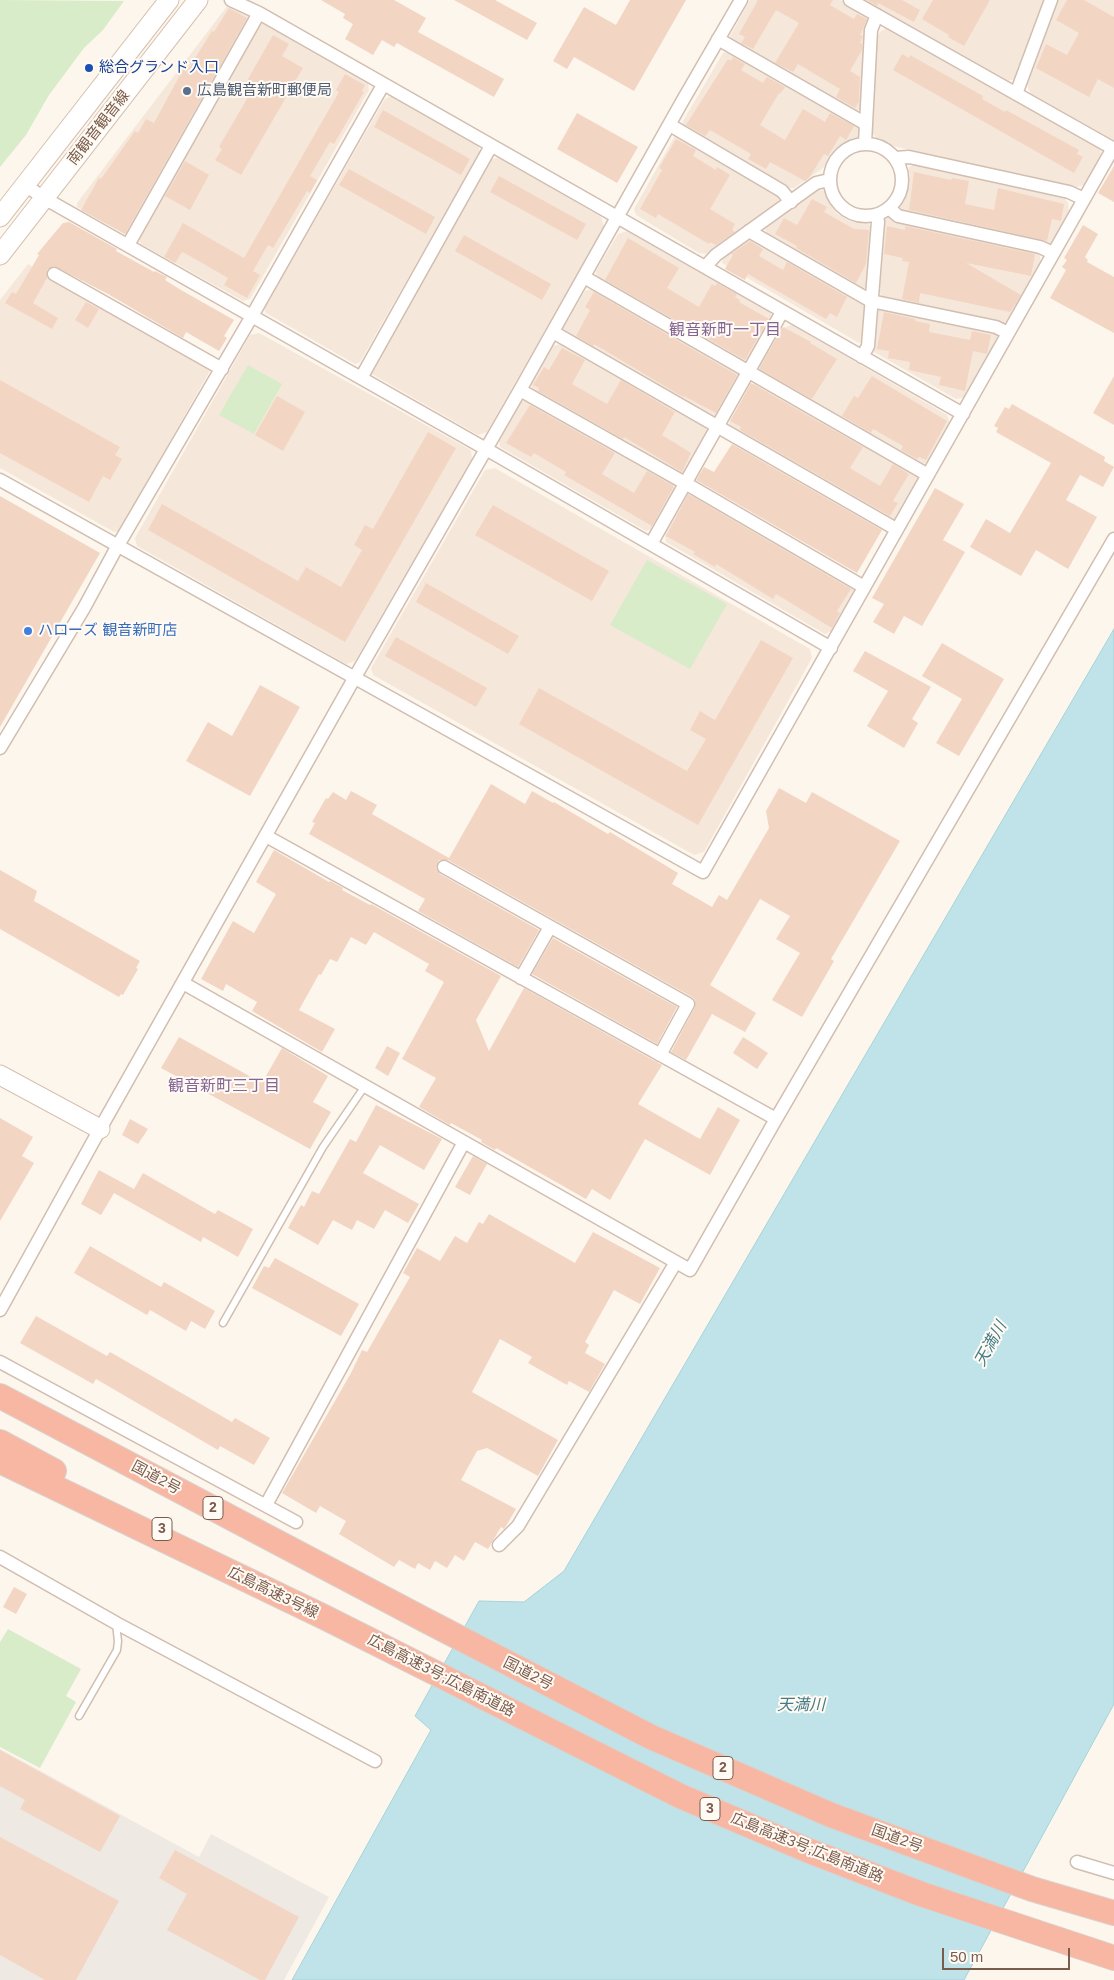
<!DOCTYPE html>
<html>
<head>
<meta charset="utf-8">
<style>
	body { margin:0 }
	#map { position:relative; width:1114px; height:1980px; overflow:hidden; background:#fdf6ec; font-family:Helvetica,sans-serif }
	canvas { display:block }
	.scale { position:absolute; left:942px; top:1948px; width:128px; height:22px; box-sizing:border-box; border:2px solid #7a5c4d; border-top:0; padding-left:6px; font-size:15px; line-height:18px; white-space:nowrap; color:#7a5c4d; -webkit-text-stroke:4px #fffaf3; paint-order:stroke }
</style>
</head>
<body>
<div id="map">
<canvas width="1114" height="1980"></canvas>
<div class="scale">50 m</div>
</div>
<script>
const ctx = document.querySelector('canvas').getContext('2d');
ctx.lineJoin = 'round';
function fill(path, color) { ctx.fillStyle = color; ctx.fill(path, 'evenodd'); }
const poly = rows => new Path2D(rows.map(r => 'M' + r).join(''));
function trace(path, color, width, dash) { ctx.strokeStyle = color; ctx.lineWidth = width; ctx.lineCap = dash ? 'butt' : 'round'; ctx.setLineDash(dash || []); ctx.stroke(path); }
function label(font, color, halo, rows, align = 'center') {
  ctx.font = font + ' Helvetica,"Noto Sans JP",sans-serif'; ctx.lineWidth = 4; ctx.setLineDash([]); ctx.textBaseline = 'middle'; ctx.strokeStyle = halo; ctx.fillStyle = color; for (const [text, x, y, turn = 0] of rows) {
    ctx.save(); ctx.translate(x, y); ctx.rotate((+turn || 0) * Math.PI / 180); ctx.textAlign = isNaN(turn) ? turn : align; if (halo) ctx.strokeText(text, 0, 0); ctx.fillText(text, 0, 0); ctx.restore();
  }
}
fill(poly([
	[750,0,840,0,865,14,869,25,864,108,855,112,732,42,730,36],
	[861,0,1047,0,1018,78,1005,82],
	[1058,0,1114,0,1114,142,1031,95,1027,85],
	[228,5,248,14,249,21,129,232,124,234,77,207,77,203],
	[265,23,368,83,369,90,250,299,243,301,141,244,139,238,257,25],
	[888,27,1100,147,1101,155,1084,185,1076,187,893,146,877,138,871,132,877,37,881,31],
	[731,52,858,123,861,132,858,137,850,140,836,151,826,166,794,188,786,188,683,127,683,121,723,53],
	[391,96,478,145,480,152,360,362,355,364,266,313,264,309,385,99],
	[675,136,680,136,776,191,779,197,778,202,706,254,699,253,636,215,634,209],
	[498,157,601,217,604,227,487,432,478,435,372,374,371,369,491,160],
	[915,164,1064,197,1068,203,1069,212,1051,243,1044,244,904,213,900,209,900,202,905,191,909,167],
	[817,189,827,192,830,204,836,213,849,221,867,223,873,228,869,286,860,290,767,236,765,226],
	[890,215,1039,253,1041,262,1007,322,1001,324,882,296,877,288,883,219],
	[627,231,770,312,773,321,751,359,744,363,597,279,596,271,618,234],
	[751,237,864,302,868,308,865,340,859,343,722,263,724,255],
	[28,264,211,369,119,531,114,532,0,468,0,300],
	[595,288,737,369,740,378,718,416,711,419,564,335,563,328,585,291],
	[881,307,996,331,998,341,966,397,956,399,874,352,876,310],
	[792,325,947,415,950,424,928,462,921,465,761,373,760,365,782,328],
	[259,333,471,450,472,460,355,661,346,664,137,546,135,538,250,335],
	[563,343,705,424,708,433,686,471,679,475,532,390,531,383,553,346],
	[761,382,916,472,918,481,897,519,890,523,730,430,729,423,751,385],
	[530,399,672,480,675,490,654,528,646,531,500,447,499,440,520,402],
	[495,468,810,649,812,658,704,852,694,855,373,675,371,668,485,470],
	[696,494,851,583,854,593,832,631,825,634,666,542,665,534,687,497]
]), '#f5e8da');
fill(poly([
	[0,1749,199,1857,211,1834,329,1897,284,1980,0,1980]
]), '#efe9e4');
fill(poly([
	[0,0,124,1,103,30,84,48,49,95,26,135,0,167],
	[248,365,282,384,254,434,219,415],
	[647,560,727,604,690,669,610,625],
	[8,1629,81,1669,66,1696,76,1702,40,1768,0,1747,0,1642]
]), '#d8ecc9');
const water = poly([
	[1114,629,1114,1704,964,1980,292,1980,431,1730,415,1716,479,1601,524,1602,564,1571,1114,629]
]);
fill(water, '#bfe3e8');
trace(water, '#a5d3da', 1);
fill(poly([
	[321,0,394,0,426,18,418,32,504,79,494,97,397,43,394,47,382,40,373,55,345,39,353,24,343,18,345,14],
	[454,0,495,0,537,23,527,40],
	[630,0,686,0,634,91,574,57,567,69,553,61,584,7,616,25],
	[758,0,833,0,830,5,854,19,857,14,867,19,860,35,863,36,860,43,862,44,862,50,850,71,860,77,859,102,855,108,836,97,840,89,798,64,793,72,775,63,799,23,776,10,753,49,741,43,745,37,739,34],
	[867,0,902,0,920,10,914,22,878,3,877,6],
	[933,0,990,0,964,46,948,37,949,35,922,19],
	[1067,0,1084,0,1114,17,1114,88,1098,79,1089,97,1036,68,1046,44,1067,55,1079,33,1056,20],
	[229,8,247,18,125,234,81,210,99,178,101,179,135,131,138,133,146,119,154,123,185,66,189,68,212,31,214,32],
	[273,35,289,44,282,56,303,68,241,175,215,160,222,149,219,147,248,97,240,93],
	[902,54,909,58,910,55,983,96,982,99,1005,112,1006,110,1079,150,1077,154,1083,157,1074,173,893,70],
	[733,57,745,64,741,70,763,83,767,77,785,87,780,94,779,93,760,125,785,140,803,109,825,122,830,113,854,126,846,140,840,136,828,156,824,154,809,178,805,181,770,162,766,169,748,159,751,154,710,130,705,136,686,125,728,59,731,61],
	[345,74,365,85,362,91,364,92,334,144,330,142,310,176,317,180,310,193,307,191,273,248,268,245,253,271,260,275,247,298,224,285,228,278,188,255,182,252,175,263,164,257,183,223,244,258,339,92,336,90],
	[383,110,470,159,461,175,374,127],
	[577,113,638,147,617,183,557,149],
	[676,139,696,150,693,156,716,170,717,167,730,175,710,209,735,224,732,230,735,232,716,245,710,242,709,244,658,214,656,218,640,209,662,170,659,168],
	[185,161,209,175,190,210,165,196],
	[1114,166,1114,202,1098,193],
	[349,169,435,217,426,234,339,185],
	[914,172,951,180,952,178,969,181,965,204,994,210,998,188,1064,204,1061,221,1052,219,1047,241,909,210],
	[499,176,586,224,577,240,490,192],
	[812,199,827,207,824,212,854,229,869,230,866,264,856,283,796,248,797,246,775,234,784,218,797,225],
	[69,222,117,249,116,251,154,272,155,271,167,277,165,280,181,290,234,320,224,336,227,338,219,351,186,332,183,338,108,294,54,266,47,270,47,278,33,303,58,318,52,329,5,303,12,292,16,294,39,255,37,254,63,223],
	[1083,225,1098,234,1085,257,1088,260,1087,262,1114,277,1114,333,1050,298,1066,270,1062,267,1067,260,1064,258],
	[887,226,905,230,905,226,1035,254,1031,276,966,263,1021,295,1010,312,920,293,919,303,902,299,909,262,902,261,903,258,884,254],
	[464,235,551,284,542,300,455,251],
	[628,238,679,268,667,288,699,307,712,284,715,286,717,283,737,294,735,297,740,300,739,302,769,319,745,360,605,280],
	[750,241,763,249,759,256,783,270,787,262,847,297,837,317,830,313,826,319,748,274,745,280,725,269,733,255,731,254],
	[594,292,737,375,716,413,684,396,683,397,594,344,593,346,576,336,590,310,585,307],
	[86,302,99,309,88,328,75,320],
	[884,312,915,319,915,321,930,324,929,332,970,340,972,331,991,335,987,354,973,351,965,391,939,385,941,377,909,370,910,362,888,358,889,351,877,349],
	[783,327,811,342,810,343,837,359,812,399,759,369],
	[562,348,585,360,572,384,607,404,621,380,675,412,662,435,691,453,682,472,624,437,623,439,538,391,539,388,533,385,544,367,549,370],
	[872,376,947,421,926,460,919,457,917,459,901,450,903,446,873,429,871,433,842,416,854,396,858,398],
	[1114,376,1114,425,1093,413],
	[0,380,120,447,115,455,122,459,110,480,103,476,89,502,0,453],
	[751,383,863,447,850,468,880,486,893,464,909,474,893,501,898,503,890,516,740,430,741,427,730,421],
	[277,396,305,412,283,451,255,435],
	[1012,404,1105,457,1104,461,1114,467,1103,487,1080,475,1066,500,1097,517,1068,569,1036,550,1021,576,970,547,986,519,1010,533,1051,463,996,432,998,428,994,426,1005,407,1009,409],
	[530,405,615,453,602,474,634,493,647,471,674,486,652,526,564,475,566,472,534,453,531,457,506,443],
	[428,432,456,448,345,642,148,530,162,504,298,581,306,567,341,587,362,550,354,545,365,525,373,529],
	[732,444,882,530,857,573,696,480,704,467,714,472],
	[935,488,964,504,943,540,965,552,922,626,904,616,894,634,873,622,884,604,872,598],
	[688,494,851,589,837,611,840,613,832,628,776,594,773,599,716,564,715,567,693,554,695,552,666,536],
	[0,496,100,553,0,727],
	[493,505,609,571,592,601,475,535],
	[426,583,519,636,508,654,416,602],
	[396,637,487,688,476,707,385,656],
	[761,640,793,658,698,825,519,724,539,688,687,771,706,739,690,730,700,711,715,720],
	[942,643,1004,679,959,756,936,743,962,699,922,676],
	[865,651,931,687,912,719,918,723,904,748,867,726,888,691,853,671],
	[260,685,300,707,250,796,186,761,208,722,232,736],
	[491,784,525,804,532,791,553,803,554,802,608,834,610,832,678,873,672,884,712,907,719,895,727,900,769,828,766,811,779,788,806,803,812,792,900,841,831,959,834,961,802,1017,772,1000,800,953,776,939,790,916,760,899,710,985,756,1013,745,1032,712,1014,686,1060,671,1052,695,1007,695,1000,692,997,448,860,439,860,436,868,440,874,539,930,518,967,418,911,425,899,309,834,315,823,312,822,326,798,328,799,333,792,346,800,351,791,377,805,372,814,449,858],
	[274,850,329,882,330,881,343,888,342,890,370,905,371,904,501,976,476,1020,489,1051,524,988,662,1065,638,1104,700,1139,718,1107,740,1120,710,1175,645,1139,610,1200,592,1189,586,1199,496,1148,495,1150,481,1142,482,1140,451,1123,450,1125,419,1107,436,1078,402,1059,444,982,425,971,429,964,374,932,366,945,351,937,337,962,330,959,321,975,319,974,299,1010,335,1029,322,1052,252,1011,257,1002,226,984,223,991,201,979,233,921,254,933,276,894,256,882],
	[0,870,37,891,34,901,140,961,136,968,138,969,123,995,121,994,119,997,0,929],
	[553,938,677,1007,657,1044,532,974],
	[179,1037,262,1083,282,1048,328,1076,313,1102,331,1112,310,1149,161,1068],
	[743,1037,768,1053,757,1069,733,1053],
	[387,1046,400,1053,388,1076,375,1068],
	[376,1105,442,1139,424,1170,380,1145,363,1173,419,1204,408,1223,385,1210,374,1229,357,1220,352,1230,333,1220,318,1245,288,1228,301,1205,304,1207,312,1191,319,1194,350,1139,356,1142],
	[0,1118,33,1137,22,1156,34,1163,0,1221],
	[130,1119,148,1129,138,1144,122,1135],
	[473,1156,487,1164,470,1195,455,1187],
	[99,1170,134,1189,143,1173,215,1214,218,1210,253,1229,238,1257,203,1237,201,1242,114,1193,101,1215,81,1204],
	[489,1214,575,1263,593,1232,660,1268,640,1304,614,1290,585,1342,589,1345,585,1353,605,1364,589,1392,569,1381,567,1385,528,1363,532,1357,500,1339,472,1392,558,1440,538,1476,487,1448,477,1451,461,1480,516,1509,506,1526,504,1529,501,1527,488,1549,475,1542,464,1561,455,1555,447,1568,435,1561,430,1570,418,1563,415,1569,399,1560,394,1567,339,1534,346,1521,320,1506,316,1513,282,1493,351,1373,362,1350,367,1352,410,1277,403,1273,417,1248,440,1261,455,1236,467,1243,479,1222,483,1224],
	[90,1246,161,1287,164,1282,215,1311,205,1329,191,1321,186,1331,150,1310,147,1315,74,1273],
	[275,1258,359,1304,341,1336,252,1288,264,1266,269,1268],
	[36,1316,107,1356,110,1352,232,1422,235,1418,270,1438,254,1465,220,1446,218,1450,96,1379,93,1384,20,1343],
	[14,1587,27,1594,16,1614,3,1607],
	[0,1750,120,1816,100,1852,20,1809,25,1800,0,1786],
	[0,1837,119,1901,76,1980,45,1980,0,1955],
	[175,1850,299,1917,265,1980,260,1980,167,1930,187,1894,159,1878]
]), '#f3d5c3');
const lane = poly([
	[223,1323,323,1147,365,1086],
	[79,1716,117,1650,118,1641,116,1624]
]);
const street = poly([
	[231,0,259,13,963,414],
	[850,0,1114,149],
	[718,39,866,124],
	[1016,94,1051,0],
	[670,125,782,191,791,202],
	[865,143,871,30,877,15],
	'830 180a36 36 0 1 1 72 0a36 36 0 1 1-72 0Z',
	[895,158,909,157,1069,192,1084,199],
	[25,185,44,198,486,449,831,648],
	[889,208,898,216,1040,247,1053,253],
	[749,231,871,301,996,327,1008,333],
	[128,245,259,13],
	[705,267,716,255,816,183,829,180],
	[54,274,222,369],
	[584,277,928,475],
	[553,332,896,529],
	[862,357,868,346,878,222,877,215],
	[361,378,491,146],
	[520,390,685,483,864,587],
	[0,480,703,872,1113,148],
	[651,544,782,312],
	[0,748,84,608,117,547,252,316,383,85],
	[266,836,776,1119],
	[444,867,688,1004,660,1055],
	[521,978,550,927],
	[183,983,690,1270,776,1119,1114,539],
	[0,1310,100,1129,355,677,520,390,683,100,741,0],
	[0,1362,296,1522],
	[266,1505,464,1142],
	[499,1545,518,1526,676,1262],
	[0,1557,116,1623,375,1761],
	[1077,1862,1114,1873]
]);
const secondary = poly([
	[0,217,169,0],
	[0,255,198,0],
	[0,1075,100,1129]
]);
const highway = poly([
	[0,1396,425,1620,651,1737,831,1815,1032,1889,1114,1913],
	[0,1442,54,1471],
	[0,1461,324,1617,680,1796,807,1850,921,1894,1114,1958]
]);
trace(lane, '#d1beb0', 9);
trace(street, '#d1beb0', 15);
trace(secondary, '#d6c0b0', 21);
trace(highway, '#dad1cd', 26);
trace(lane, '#fff', 6);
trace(street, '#fff', 12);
trace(secondary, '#fff', 19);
trace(highway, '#f7b7a3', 24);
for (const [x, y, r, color] of [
	[89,68,5,"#1a4fb4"],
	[187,91,5,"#5c6f8a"],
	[28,631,5,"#3f7fe0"]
]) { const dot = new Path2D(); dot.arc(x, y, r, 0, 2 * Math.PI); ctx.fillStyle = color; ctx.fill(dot); trace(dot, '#fffaf3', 2); }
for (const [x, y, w] of [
	[213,1508,20],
	[162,1529,20],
	[723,1768,20],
	[710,1809,20]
]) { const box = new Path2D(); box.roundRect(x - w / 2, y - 11.5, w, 23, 4); ctx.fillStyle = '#fffaf3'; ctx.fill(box); trace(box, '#7a5c4d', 1); }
label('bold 14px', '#7a5c4d', null, [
	["2",213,1508],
	["3",162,1529],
	["2",723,1768],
	["3",710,1809]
]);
label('15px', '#164399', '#fffaf3', [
	["総合グランド入口",99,68]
], 'left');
label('15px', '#4e5e75', '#fffaf3', [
	["広島観音新町郵便局",197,91]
], 'left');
label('15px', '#7a5c4d', '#fffaf3', [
	["南観音観音線",99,128,-52],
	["国道2号",156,1478,28],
	["広島高速3号線",273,1593,26],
	["国道2号",528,1674,27],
	["広島高速3号;広島南道路",441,1676,27],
	["国道2号",897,1839,20],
	["広島高速3号;広島南道路",807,1848,22]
]);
label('15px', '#366cbe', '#fffaf3', [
	["ハローズ 観音新町店",38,631]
], 'left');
label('16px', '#846695', '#fffaf3', [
	["観音新町一丁目",725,331],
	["観音新町三丁目",224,1087]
]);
label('italic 16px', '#437c86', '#fffaf3', [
	["天満川",991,1344,-61],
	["天満川",801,1706]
]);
</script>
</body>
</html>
